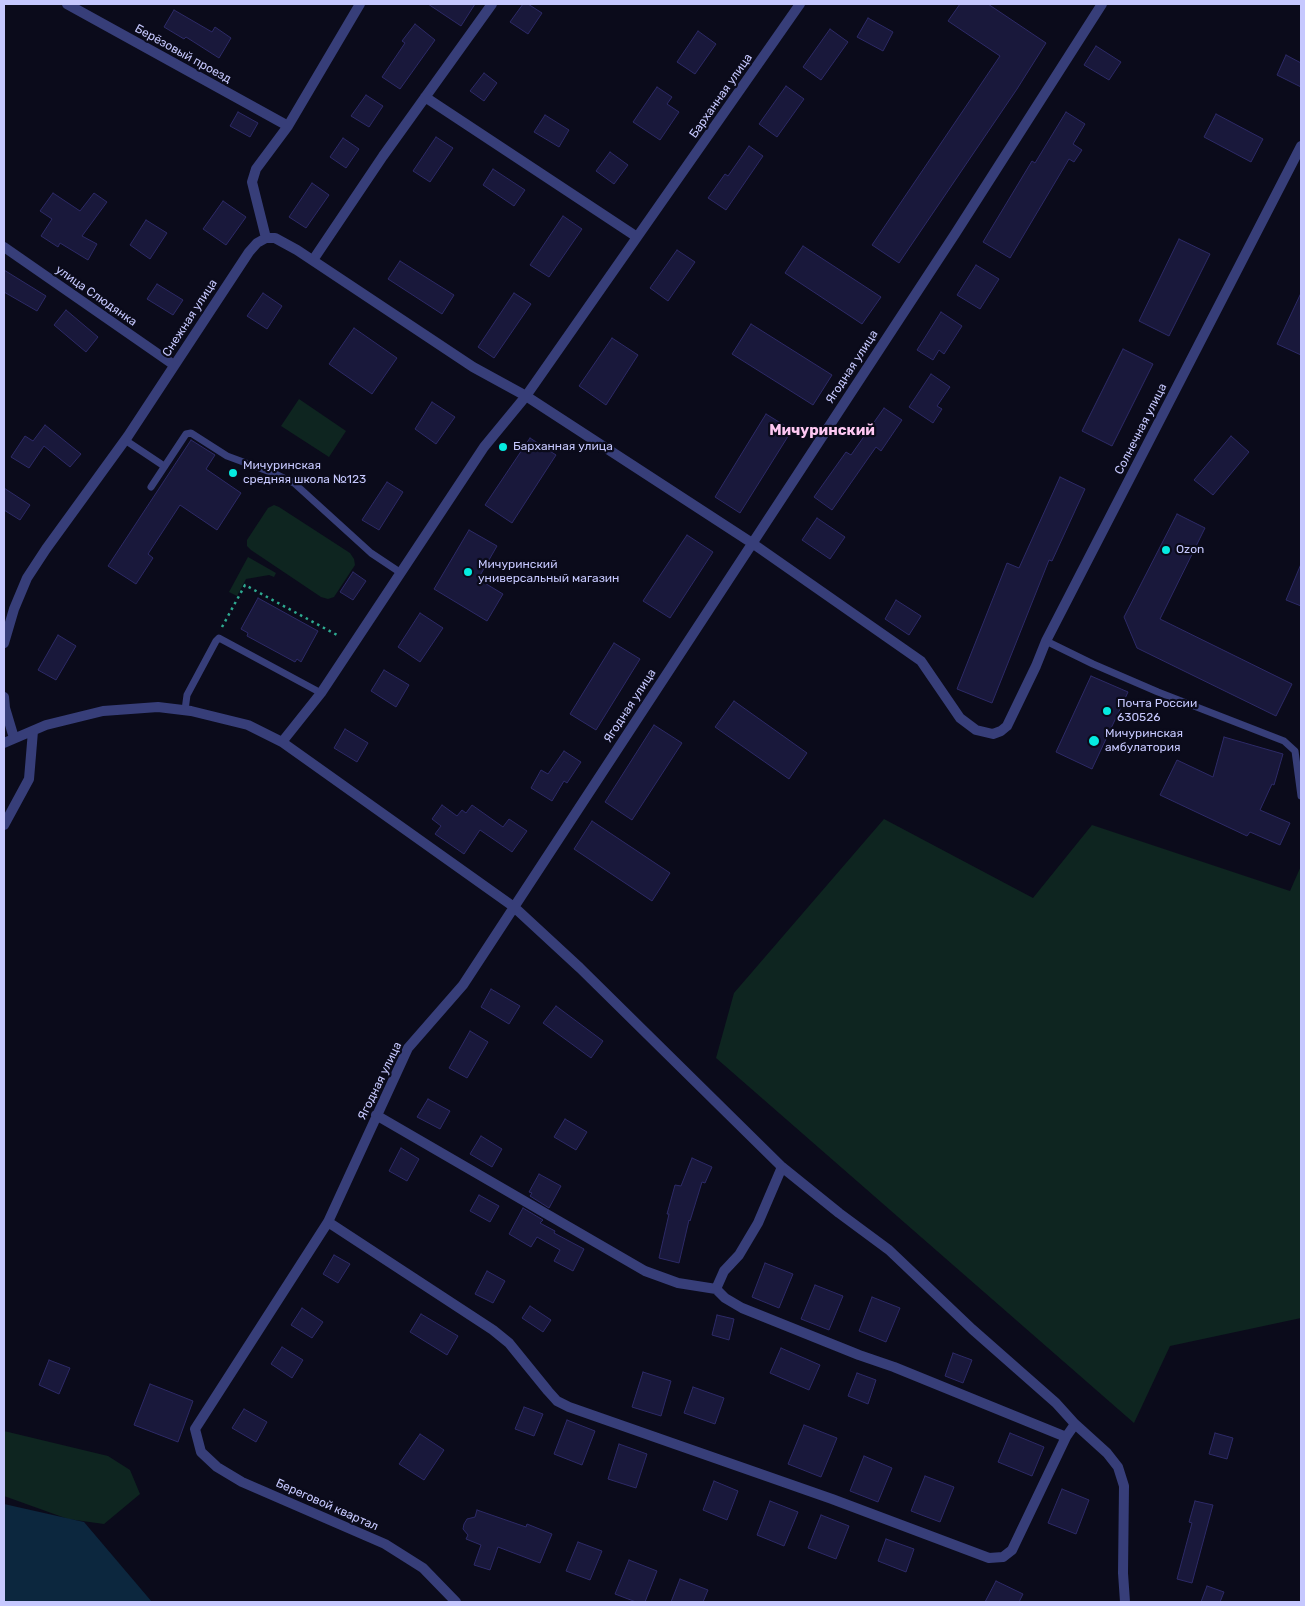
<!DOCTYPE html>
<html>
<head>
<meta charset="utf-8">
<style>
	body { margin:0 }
	#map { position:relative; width:1305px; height:1606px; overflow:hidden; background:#0b0b1b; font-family:Rubik,sans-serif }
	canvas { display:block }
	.frame { position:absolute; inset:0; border:5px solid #c6c8fe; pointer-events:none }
</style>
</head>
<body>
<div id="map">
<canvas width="1305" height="1606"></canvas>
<div class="frame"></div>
</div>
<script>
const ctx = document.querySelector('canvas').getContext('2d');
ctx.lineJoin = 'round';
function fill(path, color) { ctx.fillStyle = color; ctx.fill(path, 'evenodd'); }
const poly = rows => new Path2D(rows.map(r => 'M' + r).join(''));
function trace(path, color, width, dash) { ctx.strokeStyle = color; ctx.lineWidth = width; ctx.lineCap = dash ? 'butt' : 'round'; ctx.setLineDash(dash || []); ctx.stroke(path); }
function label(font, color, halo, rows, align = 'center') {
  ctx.font = font + ' Rubik,sans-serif'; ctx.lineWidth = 4.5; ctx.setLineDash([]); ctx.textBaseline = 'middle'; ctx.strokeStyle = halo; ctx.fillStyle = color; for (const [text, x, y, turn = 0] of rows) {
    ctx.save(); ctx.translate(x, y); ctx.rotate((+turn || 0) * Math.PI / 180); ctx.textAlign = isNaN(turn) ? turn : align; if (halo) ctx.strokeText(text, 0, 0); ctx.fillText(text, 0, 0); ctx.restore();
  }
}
fill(poly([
	[299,399,346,431,329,457,281,426],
	[274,505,279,507,350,553,354,559,355,565,334,597,328,599,321,597,251,550,247,546,247,540,268,508],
	[248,557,276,573,274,577,269,575,246,579,237,596,229,592],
	[884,819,1033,898,1092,825,1290,891,1301,866,1301,1318,1170,1346,1134,1423,716,1058,734,993],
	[4,1431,108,1456,130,1470,140,1494,104,1524,68,1519,4,1496]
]), '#0e2520');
fill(poly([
	[4,1504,84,1522,152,1602,4,1602]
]), '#0c273e');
const building = poly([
	[428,4,475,4,461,26,428,4],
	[523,4,528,4,542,13,528,34,510,22,523,4],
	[960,4,988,4,1046,43,1017,89,899,263,872,245,1000,56,948,21,960,4],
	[174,10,212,32,215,27,231,38,219,58,186,37,184,39,164,27,174,10],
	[868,18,893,32,883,51,857,37,868,18],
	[415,24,435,40,400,89,382,77,405,43,402,41,415,24],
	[830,29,848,42,821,80,803,67,830,29],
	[698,31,716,44,695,74,677,62,698,31],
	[1096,46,1121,62,1109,80,1084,65,1096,46],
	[1286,55,1301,63,1301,87,1277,75,1286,55],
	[484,73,497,83,484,101,470,91,484,73],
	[786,86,804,99,777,137,759,124,786,86],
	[657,87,672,97,667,104,679,112,660,140,633,122,657,87],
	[366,95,383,106,369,127,351,116,366,95],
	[238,112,258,123,250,137,230,126,238,112],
	[1066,112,1085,124,1073,144,1082,150,1074,162,1069,159,1010,258,983,242,1032,161,1035,163,1066,112],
	[1216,114,1263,139,1251,162,1204,137,1216,114],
	[545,115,569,130,559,147,534,132,545,115],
	[436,137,453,148,430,182,413,171,436,137],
	[343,138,359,149,346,168,330,157,343,138],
	[749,146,763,156,726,210,708,198,725,174,728,176,749,146],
	[610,152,628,165,614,184,596,171,610,152],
	[493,169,525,190,514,206,483,185,493,169],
	[312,183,329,195,306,228,289,217,312,183],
	[53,193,80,211,94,193,107,202,82,236,97,244,88,260,60,243,58,247,41,236,52,219,40,211,53,193],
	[223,201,246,217,226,245,203,229,223,201],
	[563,216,582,229,549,277,530,265,563,216],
	[146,220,167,233,150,259,130,245,146,220],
	[1179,239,1210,254,1169,336,1139,321,1179,239],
	[803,246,881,297,862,324,785,273,803,246],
	[677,250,695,262,668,301,650,288,677,250],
	[400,261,454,295,442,314,388,279,400,261],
	[976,265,999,279,980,309,957,295,976,265],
	[4,270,46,296,37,311,4,292,4,270],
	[157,284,183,300,173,315,147,299,157,284],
	[263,293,282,306,267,329,247,316,263,293],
	[514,293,531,304,494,358,478,347,514,293],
	[1301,293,1301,355,1277,344,1301,293],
	[66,310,98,337,86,352,54,325,66,310],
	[941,312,962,326,944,354,939,350,933,360,917,350,941,312],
	[751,324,832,375,813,405,732,354,751,324],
	[354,328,397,358,372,394,329,364,354,328],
	[612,338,638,355,606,405,579,386,612,338],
	[1123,349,1153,364,1112,446,1082,431,1123,349],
	[931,374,950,387,937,406,942,409,933,423,909,407,931,374],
	[432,402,455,417,436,444,415,429,432,402],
	[884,408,902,420,881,451,876,447,832,510,814,497,846,452,851,455,884,408],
	[766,414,792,430,740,513,715,497,766,414],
	[45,425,81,454,70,467,44,446,29,468,11,457,25,436,33,441,45,425],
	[1231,436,1249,452,1213,495,1194,480,1231,436],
	[530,438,556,455,512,523,485,505,530,438],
	[191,440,215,455,206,469,241,493,217,530,180,505,148,554,153,558,136,584,108,566,191,440],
	[1060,477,1085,489,1052,561,1049,560,992,703,957,689,1007,563,1019,568,1060,477],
	[387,482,403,492,379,530,362,520,387,482],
	[4,488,30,505,20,520,4,510,4,488],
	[1177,514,1205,528,1160,619,1292,684,1276,716,1137,648,1124,617,1177,514],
	[817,518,845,537,830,559,802,540,817,518],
	[469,530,497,546,478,579,503,594,487,621,434,589,469,530],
	[687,535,713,552,670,618,643,601,687,535],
	[1301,564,1301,606,1286,600,1301,564],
	[353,572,366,581,353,600,340,592,353,572],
	[258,598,318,631,301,662,297,659,295,662,247,636,248,633,241,629,258,598],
	[896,600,921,616,909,635,885,619,896,600],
	[420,613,443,628,420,662,398,647,420,613],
	[58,635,76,646,56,680,38,670,58,635],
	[614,643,640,659,596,730,570,714,614,643],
	[384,670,409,685,396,707,371,691,384,670],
	[1091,676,1128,692,1092,769,1056,752,1091,676],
	[734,701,807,753,789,779,715,727,734,701],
	[654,725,682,743,632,820,605,802,654,725],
	[345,729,368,743,357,762,334,748,345,729],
	[1224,737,1283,754,1274,785,1272,784,1260,810,1290,823,1280,845,1250,832,1247,836,1160,795,1177,760,1213,777,1224,737],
	[564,751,581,762,567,783,564,781,552,801,531,788,541,770,548,774,564,751],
	[442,805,457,816,462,810,466,813,472,805,503,827,509,819,527,831,512,852,480,830,464,854,435,834,441,826,432,819,442,805],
	[592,821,670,873,652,901,574,849,592,821],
	[491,989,520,1006,509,1024,481,1007,491,989],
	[556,1006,603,1041,591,1058,543,1023,556,1006],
	[470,1031,488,1042,467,1078,449,1068,470,1031],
	[428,1099,450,1111,440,1129,417,1117,428,1099],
	[565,1119,587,1132,576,1150,554,1137,565,1119],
	[481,1136,502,1149,492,1167,470,1154,481,1136],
	[401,1148,419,1159,407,1181,389,1171,401,1148],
	[692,1158,712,1167,705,1183,702,1182,690,1221,689,1220,679,1263,659,1258,669,1214,667,1214,675,1185,681,1186,692,1158],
	[539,1174,561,1186,549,1208,530,1196,532,1193,529,1192,539,1174],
	[479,1195,499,1206,490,1222,470,1211,479,1195],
	[523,1208,543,1220,540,1223,555,1231,554,1233,584,1249,573,1271,554,1261,560,1250,537,1237,531,1247,509,1234,523,1208],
	[334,1255,350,1264,338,1283,323,1274,334,1255],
	[765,1263,793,1274,779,1308,752,1297,765,1263],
	[487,1271,505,1281,493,1303,475,1294,487,1271],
	[815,1285,843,1296,829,1330,801,1319,815,1285],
	[872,1297,900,1308,886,1342,859,1331,872,1297],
	[530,1306,551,1320,543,1332,522,1318,530,1306],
	[302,1308,323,1322,312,1338,291,1325,302,1308],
	[421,1314,458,1336,447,1355,410,1332,421,1314],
	[717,1315,734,1319,729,1340,712,1335,717,1315],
	[282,1347,303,1360,292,1378,271,1364,282,1347],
	[781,1348,820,1365,809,1390,770,1373,781,1348],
	[953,1353,972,1360,963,1383,945,1376,953,1353],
	[49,1360,70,1368,59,1394,39,1385,49,1360],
	[643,1372,671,1381,661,1416,632,1407,643,1372],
	[857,1373,876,1380,868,1404,848,1396,857,1373],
	[150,1384,193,1401,178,1442,134,1425,150,1384],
	[693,1387,724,1398,715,1424,684,1413,693,1387],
	[524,1407,543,1414,534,1436,515,1429,524,1407],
	[244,1409,267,1422,256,1442,232,1428,244,1409],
	[567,1420,595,1431,582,1465,554,1454,567,1420],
	[804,1425,837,1438,821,1477,788,1464,804,1425],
	[1010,1433,1044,1447,1032,1476,998,1462,1010,1433],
	[1215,1433,1233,1438,1227,1459,1209,1454,1215,1433],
	[420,1434,444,1450,424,1480,399,1464,420,1434],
	[619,1444,647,1454,636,1488,608,1479,619,1444],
	[864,1456,892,1468,878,1502,850,1491,864,1456],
	[925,1476,954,1487,940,1522,911,1511,925,1476],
	[714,1481,738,1491,727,1520,703,1510,714,1481],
	[1062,1489,1089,1500,1076,1534,1048,1523,1062,1489],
	[770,1501,798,1512,784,1546,757,1535,770,1501],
	[1195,1501,1213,1505,1192,1583,1177,1579,1192,1523,1189,1522,1195,1501],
	[477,1510,526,1527,527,1524,552,1534,540,1563,498,1547,490,1570,474,1565,481,1545,466,1539,468,1535,463,1529,464,1524,467,1519,475,1517,477,1510],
	[821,1515,849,1526,836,1559,808,1548,821,1515],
	[886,1539,914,1549,906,1572,878,1561,886,1539],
	[578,1542,602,1551,590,1580,566,1571,578,1542],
	[629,1560,657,1571,645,1602,636,1602,615,1594,629,1560],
	[680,1579,708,1590,703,1602,671,1602,680,1579],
	[996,1581,1023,1594,1019,1602,985,1602,996,1581],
	[1207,1586,1224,1592,1220,1602,1201,1602,1207,1586]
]);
fill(building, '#19183b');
trace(building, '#2d2a67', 1);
trace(poly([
	[222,627,245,585,337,635]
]), '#2ea990', 2.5, [2.5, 4]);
trace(poly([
	[125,440,164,466],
	[151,487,186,434,191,433,227,456,273,473,294,483,371,553,401,573],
	[1046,641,1093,664,1158,692,1284,741,1295,751,1301,796],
	[185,710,187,695,216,641,219,638,321,693]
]), '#373e79', 7);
trace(poly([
	[67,4,288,126],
	[425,97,637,237],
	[266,238,275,238,297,250,473,367,526,396,752,543,921,661,960,718,976,730,993,734,1001,731,1007,726,1036,666,1046,641,1301,146],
	[266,238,252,182,256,169,288,126,360,4],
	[4,247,174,365],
	[313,260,383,156,492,4],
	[4,643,14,609,27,578,46,549,128,436,249,252,257,243,266,238],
	[4,697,5,708,14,738],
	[282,742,321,693,484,447,526,396,800,4],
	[4,743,46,725,103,711,158,707,191,711,248,725,282,742,514,907,580,968,782,1167,839,1213,889,1250,972,1329,1056,1403,1075,1424,1107,1453,1118,1467,1124,1486,1123,1573,1125,1602],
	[4,825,29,779,33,731],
	[376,1115,645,1271,678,1283,716,1289,724,1271,739,1255,758,1223,782,1167],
	[328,1222,493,1330,509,1343,548,1391,557,1401,569,1407,832,1499,989,1558,1003,1557,1012,1550,1066,1437,1075,1424],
	[716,1289,725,1298,742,1308,859,1355,894,1367,1066,1437],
	[456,1602,423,1568,385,1544,242,1482,217,1467,201,1452,195,1429,328,1222,408,1048,463,985,955,234,1102,4]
]), '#373e79', 10);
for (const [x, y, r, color] of [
	[503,447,5,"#05ebe0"],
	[233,473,5,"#05ebe0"],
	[1166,550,5,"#05ebe0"],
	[468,572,5,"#05ebe0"],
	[1107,711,5,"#05ebe0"],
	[1094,741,6,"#05ebe0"]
]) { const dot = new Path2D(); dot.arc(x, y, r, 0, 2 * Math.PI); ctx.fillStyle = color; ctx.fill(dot); trace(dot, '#0b0b1b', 2); }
label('12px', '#c6c8fe', '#0b0b1b', [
	["Берёзовый проезд",183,54,29],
	["Барханная улица",721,96,-55],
	["улица Слюдянка",96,296,35],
	["Снежная улица",190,318,-57],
	["Ягодная улица",852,367,-57],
	["Солнечная улица",1141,429,-63],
	["Ягодная улица",630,706,-57],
	["Ягодная улица",380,1081,-64],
	["Береговой квартал",327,1505,24]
]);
label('12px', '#c6c8fe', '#0b0b1b', [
	["Барханная улица",513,447],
	["Мичуринская",243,466],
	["средняя школа №123",243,480],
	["Ozon",1176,550],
	["Мичуринский",478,565],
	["универсальный магазин",478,579],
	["Почта России",1117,704],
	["630526",1117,718],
	["Мичуринская",1105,734],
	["амбулатория",1105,748]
], 'left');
label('bold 15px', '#fec8f2', '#0b0b1b', [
	["Мичуринский",822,431]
]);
</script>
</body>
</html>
